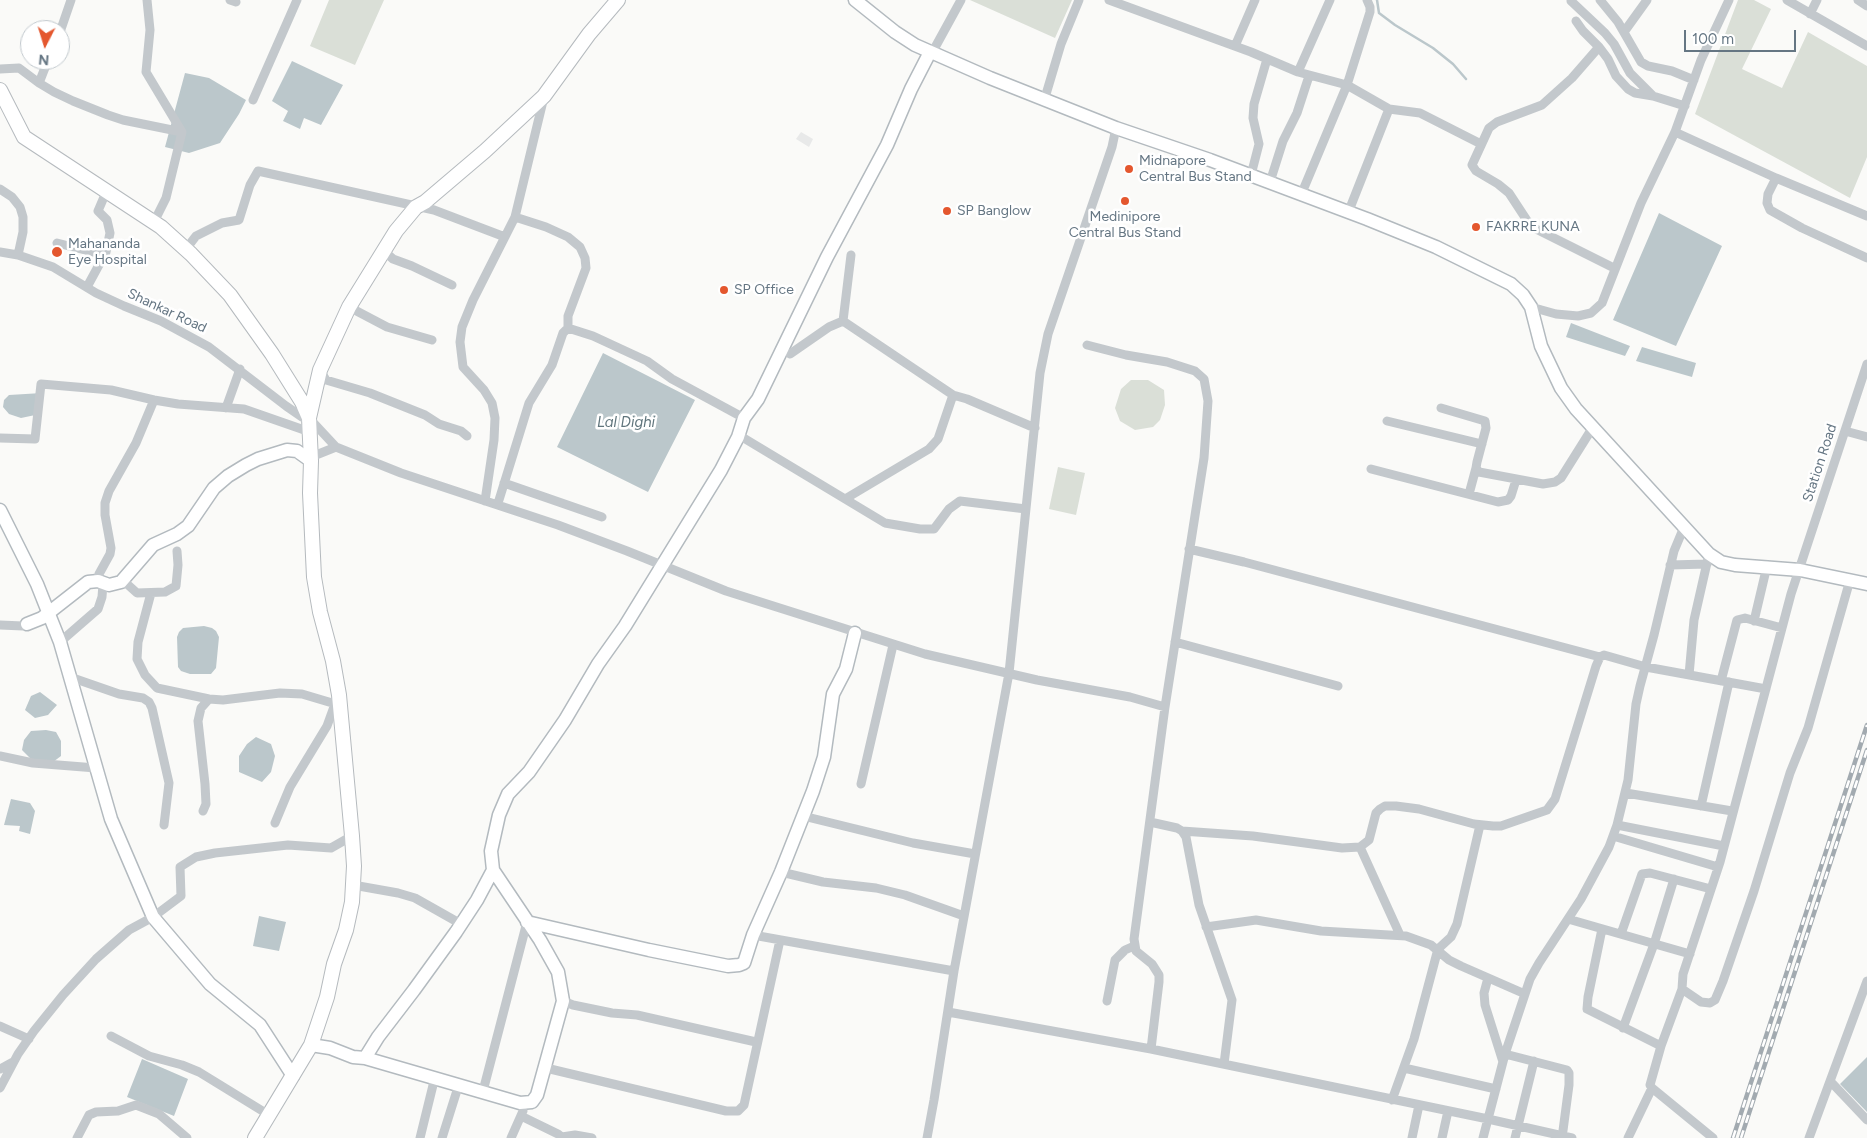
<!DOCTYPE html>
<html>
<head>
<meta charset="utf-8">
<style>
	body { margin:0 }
	#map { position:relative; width:1867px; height:1138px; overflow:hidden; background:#fafaf8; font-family:Figtree,sans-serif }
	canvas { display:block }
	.north { position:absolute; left:20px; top:20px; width:50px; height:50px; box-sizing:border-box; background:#fff; border:1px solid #c1c8cd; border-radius:50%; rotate:185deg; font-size:14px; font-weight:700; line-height:20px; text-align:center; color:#657683 }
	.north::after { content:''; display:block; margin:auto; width:18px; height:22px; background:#e4572e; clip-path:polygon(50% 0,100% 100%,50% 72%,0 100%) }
	.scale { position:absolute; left:1684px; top:30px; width:112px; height:22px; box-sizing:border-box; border:2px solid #657683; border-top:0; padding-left:6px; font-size:15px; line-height:18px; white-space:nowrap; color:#657683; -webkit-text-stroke:4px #fff; paint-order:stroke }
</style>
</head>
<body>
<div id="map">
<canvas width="1867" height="1138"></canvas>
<div class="north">N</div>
<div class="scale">100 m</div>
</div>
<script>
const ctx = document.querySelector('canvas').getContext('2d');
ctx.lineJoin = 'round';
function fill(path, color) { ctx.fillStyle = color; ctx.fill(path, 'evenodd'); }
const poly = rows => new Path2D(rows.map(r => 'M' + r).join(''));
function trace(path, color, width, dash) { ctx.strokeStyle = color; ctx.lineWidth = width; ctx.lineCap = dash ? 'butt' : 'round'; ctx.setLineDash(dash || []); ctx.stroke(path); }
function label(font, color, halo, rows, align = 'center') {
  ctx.font = font + ' Figtree,sans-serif'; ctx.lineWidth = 5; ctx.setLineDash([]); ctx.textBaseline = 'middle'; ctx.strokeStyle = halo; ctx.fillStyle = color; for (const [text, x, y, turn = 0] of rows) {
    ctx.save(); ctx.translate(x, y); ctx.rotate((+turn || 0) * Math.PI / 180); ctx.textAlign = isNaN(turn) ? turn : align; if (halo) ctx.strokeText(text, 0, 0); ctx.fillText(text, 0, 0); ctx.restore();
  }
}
fill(poly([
	[801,132,813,139,809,147,796,139]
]), '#e8e9e9');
fill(poly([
	[329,0,384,0,355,65,310,46],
	[970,0,1072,0,1055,38],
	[1738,0,1754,0,1771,9,1742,69,1782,88,1808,32,1867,66,1867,157,1850,198,1695,114],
	[1131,380,1148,380,1164,390,1165,405,1160,420,1153,427,1135,430,1120,421,1115,408,1121,389],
	[1058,467,1085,473,1076,515,1049,509]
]), '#dadfd7');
fill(poly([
	[292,61,343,85,321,125,304,118,300,129,283,121,288,111,272,101],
	[185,73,209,78,246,100,239,114,220,143,189,153,165,147],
	[1659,213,1722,246,1676,346,1613,320],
	[1571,323,1630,346,1625,356,1566,337],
	[1642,347,1696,363,1692,377,1636,361],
	[603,353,695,400,648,492,557,447],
	[42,393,40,414,21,418,9,414,3,407,4,400,9,395],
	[204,626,212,628,216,631,219,637,216,668,211,674,190,674,181,671,178,667,177,637,179,632,183,628],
	[40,692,57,705,48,715,35,718,25,710,31,696],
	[46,730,56,732,61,741,61,756,53,762,34,762,22,750,24,740,31,731],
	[256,737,271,744,275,756,271,772,262,782,239,772,239,756,247,744],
	[11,799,30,803,35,811,30,834,19,831,20,826,4,825],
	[259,916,286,922,279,951,253,946],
	[1867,1057,1867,1112,1840,1084],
	[142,1059,188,1079,174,1116,127,1097]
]), '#bbc7cb');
trace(poly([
	[1377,0,1379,13,1395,25,1433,48,1453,64,1466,79]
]), '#bbc7cb', 2.5);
const secondary = poly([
	[855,0,895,32,915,45,990,78,1116,128,1210,160,1367,219,1436,247,1511,284,1523,295,1531,307,1541,346,1561,388,1576,409,1709,554,1721,562,1735,565,1800,570,1867,584],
	[0,510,37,584,60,642,111,819,153,917,210,984,260,1025,293,1076],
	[27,624,42,618,88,582,98,581,109,585,121,582,153,545,177,534,188,526,214,488,228,476,246,465,258,459,287,450,297,451,311,461],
	[527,922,649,950,728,966,739,965,744,963,753,935,781,872,813,791,824,757,833,694,846,669,855,633],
	[311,1045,330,1048,353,1057,365,1058,378,1037,414,990,456,932,477,900,493,870,491,851,499,815,508,794,529,772,565,720,598,664,625,626,721,470,738,437,744,418,758,399,827,257,887,145,911,89,930,52],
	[365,1058,520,1103,532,1102,537,1095,563,1001,558,972,540,940,493,870]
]);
const primary = poly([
	[0,90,24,137,161,227,191,254,230,295,272,354,302,402,309,418],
	[255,1138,311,1045,327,997,334,964,346,930,352,902,354,866,352,836,339,695,333,661,320,612,314,577,310,493,311,461,309,418,320,370,349,307,396,231,416,207,425,202,485,151,544,96,589,34,618,0]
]);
trace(secondary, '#b3babf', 15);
trace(primary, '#b5babe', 16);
trace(poly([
	[147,0,150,30,146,72,182,132,166,198,154,222],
	[230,0,236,2],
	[1109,0,1251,52,1298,72,1347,85,1389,109,1420,113,1481,144],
	[1600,0,1618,22,1641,62,1648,66,1672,71,1694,80],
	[1787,0,1867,46],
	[1858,0,1867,6],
	[1571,1,1605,33,1614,44,1630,73,1653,96],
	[1810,14,1817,0],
	[1576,21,1583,31,1599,47,1608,59,1616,76,1628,89,1635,93,1653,96,1685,106],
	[60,32,71,0],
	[1624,32,1647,0],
	[1235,46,1255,0],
	[1599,47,1572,78,1542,105,1497,122,1489,128,1472,165,1476,171,1498,184,1509,193,1528,222,1534,228,1614,268],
	[932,53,961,0],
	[0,69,19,68,39,83,54,92,73,101,108,115,123,120,182,132],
	[1298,72,1330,0],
	[39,83,48,60],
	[544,97,515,217,546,227,568,237,580,247,585,258,586,268,568,316,568,328],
	[253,100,297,0],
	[1044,101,1061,44,1079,0],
	[1675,132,1776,178,1867,216],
	[1251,175,1259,144,1253,118,1254,104,1267,59],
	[1776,178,1768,194,1767,203,1770,210,1802,228,1867,258],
	[1270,182,1283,141,1297,113,1309,76],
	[0,189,12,197,20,207,23,217,23,232,18,255],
	[1301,195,1347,85,1370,12,1370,7,1367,0],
	[1348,213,1389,109],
	[57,243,105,255],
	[186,249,196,236,222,223,239,220,250,185,258,171,434,210,505,237],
	[0,252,18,255,53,267,96,293,124,306,161,321,209,347,286,406,302,417,309,418,336,447,401,473,558,525,627,551,726,591,925,654,1037,680,1130,697,1165,707],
	[385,252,393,259,412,266,452,285],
	[87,287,106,252,110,233,107,220,98,211,107,190],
	[349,307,387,327,432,340],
	[1531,307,1556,314,1578,316,1591,313,1602,303,1641,203,1675,132,1701,60,1729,0],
	[843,321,851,255],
	[1087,345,1126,355,1167,362,1195,371,1204,379,1208,401,1204,458,1165,707,1134,939,1136,951,1152,964,1159,975,1159,982,1151,1049],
	[790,354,829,327,843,321,953,395],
	[320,370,326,380,370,393,425,415,439,424,461,431,467,436],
	[226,408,240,369],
	[1441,408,1485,421,1486,428,1477,462,1476,468,1479,472,1543,484,1555,482,1561,478,1593,427],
	[1387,421,1482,444],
	[1845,431,1867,437],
	[738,437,742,437,885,523,920,529,934,529,949,509,960,501,1026,509],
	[0,438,35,439,41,384,111,390,154,400,178,404,244,409,310,432],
	[311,457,336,447],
	[1371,469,1498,502,1508,500,1511,496,1516,480],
	[504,483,602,517],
	[1469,494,1476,468],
	[845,499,929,449,938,439,953,395,967,399,1035,428],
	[499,500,529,403,552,365,563,333,568,328,593,336,647,361,672,379,744,418],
	[485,501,494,440,495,418,492,403,484,390,463,367,460,342,462,327,473,300,515,217],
	[1189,549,1244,562,1600,657],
	[1670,565,1707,564],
	[98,581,99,574,110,554,111,548,105,515,105,503,109,491,136,443,154,400],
	[121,582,127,584,137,593,165,592,176,586,178,565,177,551],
	[151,593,138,642,137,659,145,675,157,688,209,699,223,700,280,693,302,694,339,705],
	[1754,621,1767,566],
	[0,625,23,626,27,624],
	[60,642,98,609,102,597,103,584],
	[1175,642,1338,686],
	[1689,675,1694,620,1709,554],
	[70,677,119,694,143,698,149,702,152,708,169,783,164,825],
	[1721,681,1737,620,1745,618,1782,628],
	[0,756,33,763,96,768],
	[861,784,893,645],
	[1626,793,1732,811],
	[1701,806,1729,682],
	[203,811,206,804,205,784,198,721,201,708,209,699],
	[803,816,913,843,975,854],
	[1150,822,1177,828,1182,831,1186,837,1199,905,1232,1000,1224,1064],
	[275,823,290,787,327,726,335,704],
	[1617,825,1724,846],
	[1182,831,1253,836,1342,848,1360,847,1369,840,1376,813,1380,809,1385,806,1396,806,1419,809,1474,824,1493,826,1501,826,1547,810,1555,799,1596,666,1600,657,1604,655,1646,667,1766,689],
	[1613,836,1718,867],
	[1360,847,1400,935],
	[781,872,823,882,876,888,905,895,964,916],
	[353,885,398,893,415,898,461,924],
	[1568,919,1690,954],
	[1206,927,1256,920,1321,931,1406,936,1431,945,1449,960,1461,966,1525,994],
	[1602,929,1588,997,1587,1009,1661,1046],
	[1621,934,1642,874,1650,873,1711,889],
	[753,935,954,971],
	[1488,978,1484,993,1485,1005,1503,1062],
	[1682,989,1701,1002,1710,1003,1715,1000,1723,981,1754,891,1790,773,1808,728,1850,580],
	[563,1001,573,1005,612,1013,637,1015,756,1042],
	[1107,1001,1115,960,1125,950,1134,946],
	[948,1012,1151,1049,1488,1119,1572,1138],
	[0,1026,29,1039],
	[1623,1028,1654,944,1674,879],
	[111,1036,149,1056,182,1065,199,1072,269,1115],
	[1505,1054,1567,1070,1569,1073,1569,1085,1562,1138],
	[546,1068,726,1111,738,1111,744,1105,780,940],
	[1404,1068,1496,1089],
	[0,1069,13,1062],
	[1831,1082,1867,1120],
	[0,1088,18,1054,34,1031,63,995,96,959,129,930,153,917,181,896,180,867,196,857,215,853,288,845,331,848,352,836],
	[483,1091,527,922],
	[1392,1100,1414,1039,1438,949,1451,937,1457,924,1480,825],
	[521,1116,558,1134,563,1138],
	[562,1137,575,1135,592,1138],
	[77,1138,89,1115,96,1112,118,1111,136,1105,159,1114,187,1138],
	[420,1138,435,1077],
	[442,1138,459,1084],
	[511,1138,523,1111],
	[927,1138,934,1100,954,971,1009,673,1040,373,1048,334,1112,147,1116,128],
	[1412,1138,1419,1105],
	[1442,1138,1448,1111],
	[1483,1138,1505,1054,1530,979,1539,963,1581,899,1609,847,1617,825,1628,780,1636,704,1640,686,1654,635,1674,551,1684,527],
	[1515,1138,1534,1061],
	[1628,1138,1652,1088],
	[1713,1138,1652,1088,1650,1085,1661,1046,1682,989,1683,974,1720,862,1791,594,1867,364],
	[1809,1138,1867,981]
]), '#c3c8cc', 9);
trace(secondary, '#fff', 12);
trace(primary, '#fff', 14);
const rail = poly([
	[1733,1138,1867,725],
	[1741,1138,1867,750]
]);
trace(rail, '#a2aab0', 4.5);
trace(rail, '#fff', 2.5, [8]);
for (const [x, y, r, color] of [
	[1129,169,5,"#e4572e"],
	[1125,201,5,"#e4572e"],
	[947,211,5,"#e4572e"],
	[1476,227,5,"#e4572e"],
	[57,252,6,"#e4572e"],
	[724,290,5,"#e4572e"]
]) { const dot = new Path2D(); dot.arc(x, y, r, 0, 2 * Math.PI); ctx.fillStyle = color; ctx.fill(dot); trace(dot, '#fff', 2); }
label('14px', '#657683', '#fff', [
	["Midnapore",1139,161],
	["Central Bus Stand",1139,177],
	["SP Banglow",957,211],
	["Medinipore",1125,217,"center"],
	["Central Bus Stand",1125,233,"center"],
	["FAKRRE KUNA",1486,227],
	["Mahananda",68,244],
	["Eye Hospital",68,260],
	["SP Office",734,290]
], 'left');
label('14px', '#657683', '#fff', [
	["Shankar Road",167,311,25],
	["Station Road",1820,463,-72]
]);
label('italic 15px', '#60757c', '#fff', [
	["Lal Dighi",626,423]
]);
</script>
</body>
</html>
